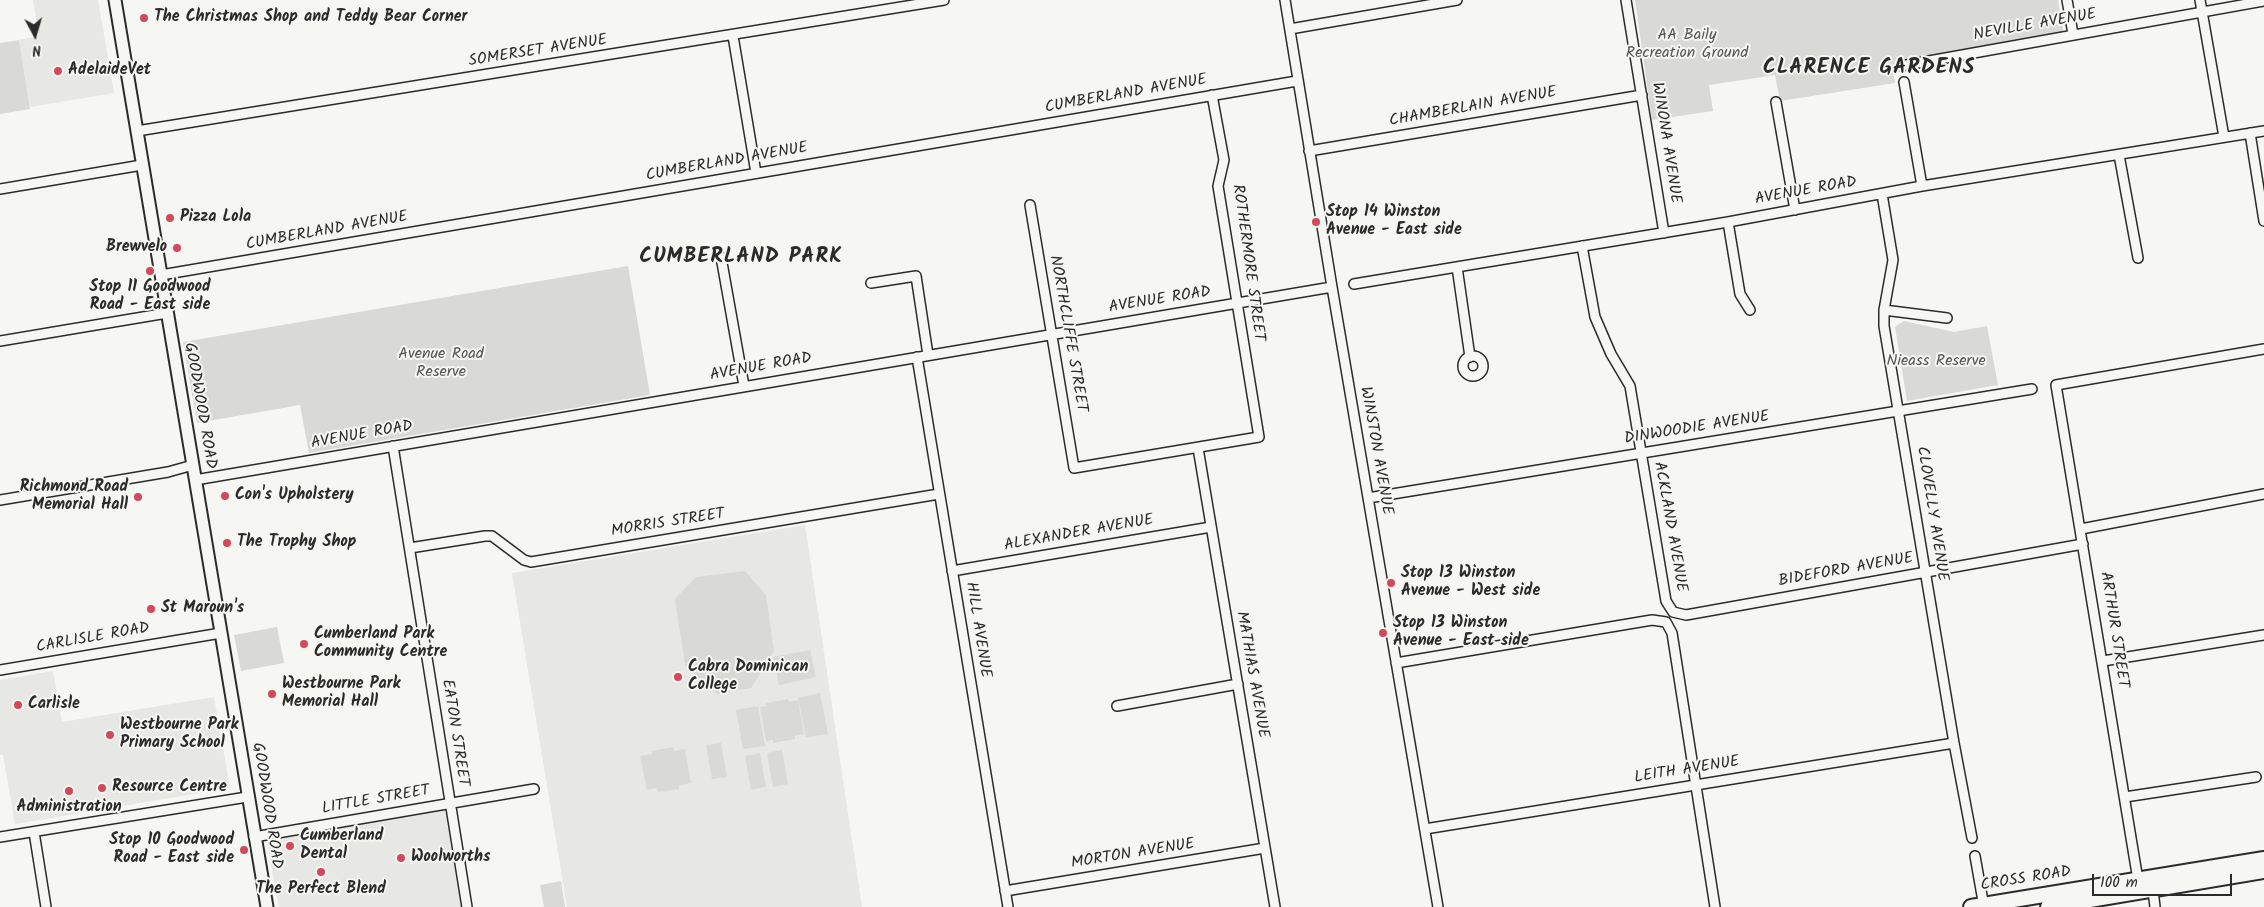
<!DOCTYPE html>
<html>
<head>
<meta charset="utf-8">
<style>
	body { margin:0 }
	#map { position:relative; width:2264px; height:907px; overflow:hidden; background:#f6f6f2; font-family:Kalam,sans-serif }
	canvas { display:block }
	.north { position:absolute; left:10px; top:10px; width:50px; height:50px; -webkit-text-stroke:4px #f6f6f2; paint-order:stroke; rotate:174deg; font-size:14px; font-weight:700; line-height:20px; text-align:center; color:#2b2b2b }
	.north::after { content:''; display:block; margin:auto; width:18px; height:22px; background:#2b2b2b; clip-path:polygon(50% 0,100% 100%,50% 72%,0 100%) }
	.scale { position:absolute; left:2092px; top:874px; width:140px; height:22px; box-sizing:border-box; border:2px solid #2b2b2b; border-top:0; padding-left:6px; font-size:15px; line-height:18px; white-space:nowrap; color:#2b2b2b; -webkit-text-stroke:4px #f6f6f2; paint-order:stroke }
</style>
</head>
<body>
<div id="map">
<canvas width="2264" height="907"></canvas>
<div class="north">N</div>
<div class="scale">100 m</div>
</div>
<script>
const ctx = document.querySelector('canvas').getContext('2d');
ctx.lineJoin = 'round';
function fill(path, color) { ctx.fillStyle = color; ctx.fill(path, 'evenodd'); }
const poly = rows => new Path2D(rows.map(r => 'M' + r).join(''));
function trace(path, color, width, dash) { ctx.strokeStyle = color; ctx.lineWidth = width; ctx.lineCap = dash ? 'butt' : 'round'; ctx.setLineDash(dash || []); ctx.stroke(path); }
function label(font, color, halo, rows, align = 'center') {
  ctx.font = font + ' Kalam,sans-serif'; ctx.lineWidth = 4; ctx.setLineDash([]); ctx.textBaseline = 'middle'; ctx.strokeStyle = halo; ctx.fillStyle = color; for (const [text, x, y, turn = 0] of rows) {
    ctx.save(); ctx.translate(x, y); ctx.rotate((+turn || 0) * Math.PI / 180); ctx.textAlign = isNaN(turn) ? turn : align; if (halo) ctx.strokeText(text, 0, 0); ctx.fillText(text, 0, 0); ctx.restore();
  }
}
fill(poly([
	[33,0,98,0,114,93,30,107,19,40,39,36],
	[805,525,862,907,567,907,512,573],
	[53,671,62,722,214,697,230,788,15,824,3,755,0,755,0,680],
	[436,809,445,811,461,907,279,907,267,843,273,838]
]), '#e7e7e3');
fill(poly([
	[1635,0,2058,0,2064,35,1892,66,1895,83,1780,101,1775,75,1709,85,1713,111,1652,120],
	[19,40,30,109,0,114,0,43],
	[628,266,650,395,309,453,300,405,197,423,183,342],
	[1904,321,1954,332,1987,326,1998,385,1907,401,1895,327],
	[745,571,766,595,774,651,751,688,717,694,685,665,675,599,696,577],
	[277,627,284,663,241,671,234,635],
	[810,650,816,677,779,685,773,657],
	[820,693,828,734,806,737,798,698],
	[788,699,789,702,798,700,804,734,795,736,795,739,773,743,773,740,766,741,760,707,766,706,766,703],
	[758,706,765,746,743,749,736,710],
	[721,743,727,777,712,779,706,745],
	[673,747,674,751,685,749,691,783,679,785,679,789,658,792,657,788,647,790,640,756,652,754,652,751],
	[782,750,788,784,773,787,767,753],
	[760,753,766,787,751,790,745,756],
	[561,881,565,907,544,907,540,885]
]), '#d9d9d5');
const minor = poly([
	[1285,0,1332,287,1438,907],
	[1626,0,1664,233],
	[2067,0,2073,34],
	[2200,0,2224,137],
	[1290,29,1457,0],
	[733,36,756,173],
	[1901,66,2264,1],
	[1904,82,1922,186],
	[1776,102,1795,210],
	[137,131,944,0],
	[2250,133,2264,221],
	[1309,151,1642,95],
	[2119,155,2138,258],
	[0,189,142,165],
	[1882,194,1893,260,1884,310,1884,326,1954,743,1972,838],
	[1030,205,1074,468,1259,437,1218,186,1224,160,1212,95],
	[1728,222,1740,294,1750,310],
	[1582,246,1595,317,1611,354,1630,386,1666,601,1673,612,1686,615,2083,544],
	[721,257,744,386],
	[1457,267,1470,357],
	[161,275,1297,81],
	[871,283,916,276,928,355],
	[1354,284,1728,222,1922,186,2264,131],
	[1884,310,1947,318],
	[0,341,167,313],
	'1463 366a10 10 0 1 1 20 0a10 10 0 1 1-20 0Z',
	[917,357,1008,907],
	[393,446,467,907],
	[1198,448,1275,907],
	[195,480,1332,287],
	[1368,498,2032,389],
	[0,500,168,472,193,465],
	[2081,529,2264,494],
	[410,548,485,536,492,536,524,560,531,562,939,494],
	[952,571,1211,527],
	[2103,661,2264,635],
	[1396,663,1652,620,1666,622,1672,633,1715,907],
	[0,670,221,633],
	[1117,706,1238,684],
	[2125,797,2256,777],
	[1425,829,1954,743],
	[34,832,46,907],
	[0,837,247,797],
	[254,837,534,789],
	[1975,856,1984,907],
	[2138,880,2056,385,2264,349],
	[2153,890,2155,907],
	[1005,891,1265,848]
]);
const major = poly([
	[115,0,267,907]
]);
const highway = poly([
	[1971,907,2264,859],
	[2048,907,2264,871]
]);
trace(minor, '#2b2b2b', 12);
trace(major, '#2b2b2b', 15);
trace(highway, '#2b2b2b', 18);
trace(minor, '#f6f6f2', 9);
trace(major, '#f6f6f2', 11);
trace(highway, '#f6f6f2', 14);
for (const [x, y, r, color] of [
	[144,18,5,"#d1495b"],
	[58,71,5,"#d1495b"],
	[170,218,5,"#d1495b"],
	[1316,222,5,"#d1495b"],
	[177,248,5,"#d1495b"],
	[150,271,5,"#d1495b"],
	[225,496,5,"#d1495b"],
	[138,497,5,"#d1495b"],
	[227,543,5,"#d1495b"],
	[1391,583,5,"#d1495b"],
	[151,609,5,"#d1495b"],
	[1383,633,5,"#d1495b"],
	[304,644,5,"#d1495b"],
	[678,677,5,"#d1495b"],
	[272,694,5,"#d1495b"],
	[18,705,5,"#d1495b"],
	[110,735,5,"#d1495b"],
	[102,788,5,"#d1495b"],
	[69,791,5,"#d1495b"],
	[290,846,5,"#d1495b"],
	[244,850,5,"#d1495b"],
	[401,858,5,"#d1495b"],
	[321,872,5,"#d1495b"]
]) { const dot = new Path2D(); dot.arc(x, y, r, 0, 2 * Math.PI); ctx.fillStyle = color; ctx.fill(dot); trace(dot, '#f6f6f2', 2); }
label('bold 16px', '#2b2b2b', '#f6f6f2', [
	["The Christmas Shop and Teddy Bear Corner",154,18],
	["AdelaideVet",68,71],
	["Stop 14 Winston",1326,213],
	["Avenue - East side",1326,231],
	["Pizza Lola",180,218],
	["Brewvelo",167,248,"right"],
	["Stop 11 Goodwood",150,288,"center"],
	["Road - East side",150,306,"center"],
	["Richmond Road",128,488,"right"],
	["Memorial Hall",128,506,"right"],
	["Con's Upholstery",235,496],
	["The Trophy Shop",237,543],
	["Stop 13 Winston",1401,574],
	["Avenue - West side",1401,592],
	["St Maroun's",161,609],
	["Stop 13 Winston",1393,624],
	["Avenue - East side",1393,642],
	["Cumberland Park",314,635],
	["Community Centre",314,653],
	["Cabra Dominican",688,668],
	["College",688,686],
	["Westbourne Park",282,685],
	["Memorial Hall",282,703],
	["Carlisle",28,705],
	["Westbourne Park",120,726],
	["Primary School",120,744],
	["Resource Centre",112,788],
	["Administration",69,808,"center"],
	["Cumberland",300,837],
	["Dental",300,855],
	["Stop 10 Goodwood",234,841,"right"],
	["Road - East side",234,859,"right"],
	["Woolworths",411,858],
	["The Perfect Blend",321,890,"center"]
], 'left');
label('16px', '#2b2b2b', '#f6f6f2', [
	["NEVILLE AVENUE",2035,26,-10],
	["SOMERSET AVENUE",538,52,-9],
	["CUMBERLAND AVENUE",1126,95,-10],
	["CHAMBERLAIN AVENUE",1473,108,-10],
	["WINONA AVENUE",1665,143,81],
	["CUMBERLAND AVENUE",727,163,-10],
	["AVENUE ROAD",1806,192,-10],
	["CUMBERLAND AVENUE",327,232,-10],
	["ROTHERMORE STREET",1247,263,82],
	["AVENUE ROAD",1160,301,-9],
	["NORTHCLIFFE STREET",1067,334,80],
	["AVENUE ROAD",761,368,-10],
	["GOODWOOD ROAD",199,406,80],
	["DINWOODIE AVENUE",1697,429,-9],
	["AVENUE ROAD",362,436,-10],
	["WINSTON AVENUE",1375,451,80],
	["CLOVELLY AVENUE",1931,514,81],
	["MORRIS STREET",668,524,-9],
	["ACKLAND AVENUE",1669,527,80],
	["ALEXANDER AVENUE",1079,534,-10],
	["BIDEFORD AVENUE",1846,571,-10],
	["HILL AVENUE",977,630,81],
	["ARTHUR STREET",2113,630,81],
	["CARLISLE ROAD",93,639,-10],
	["MATHIAS AVENUE",1251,675,80],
	["EATON STREET",454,733,81],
	["LEITH AVENUE",1687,771,-9],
	["LITTLE STREET",376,801,-10],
	["GOODWOOD ROAD",266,806,81],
	["MORTON AVENUE",1133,855,-9],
	["CROSS ROAD",2026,880,-9]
]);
label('16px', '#565656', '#f6f6f2', [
	["AA Baily",1687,36],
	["Recreation Ground",1687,54],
	["Avenue Road",441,355],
	["Reserve",441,373],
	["Nieass Reserve",1936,362]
]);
ctx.letterSpacing = '1px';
label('bold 21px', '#2b2b2b', '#f6f6f2', [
	["CLARENCE GARDENS",1869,69],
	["CUMBERLAND PARK",741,258]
]);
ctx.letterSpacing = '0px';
</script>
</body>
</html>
